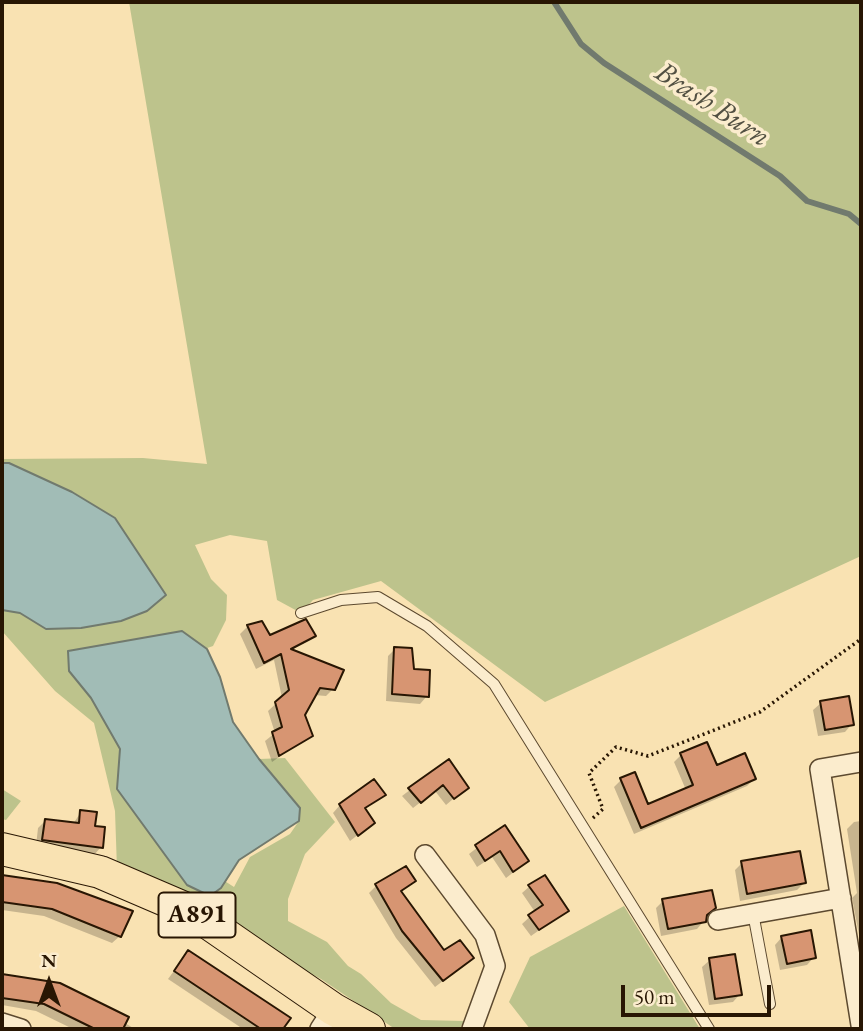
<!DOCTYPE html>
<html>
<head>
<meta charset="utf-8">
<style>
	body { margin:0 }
	#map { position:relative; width:863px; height:1031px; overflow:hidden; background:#f9e2b2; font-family:"EB Garamond",serif }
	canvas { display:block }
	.frame { position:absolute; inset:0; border:4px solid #281603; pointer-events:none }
	.north { position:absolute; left:14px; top:947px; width:70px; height:70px; -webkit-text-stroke:5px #fbeccd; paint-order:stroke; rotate:0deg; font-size:19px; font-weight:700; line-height:28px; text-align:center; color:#281603 }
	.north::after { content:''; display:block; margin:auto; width:24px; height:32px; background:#281603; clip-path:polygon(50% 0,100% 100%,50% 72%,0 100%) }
	.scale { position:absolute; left:621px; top:985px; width:150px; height:32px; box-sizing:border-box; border:4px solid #281603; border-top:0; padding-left:9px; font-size:21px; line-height:24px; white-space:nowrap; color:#281603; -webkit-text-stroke:5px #fbeccd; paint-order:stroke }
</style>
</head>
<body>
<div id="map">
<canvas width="863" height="1031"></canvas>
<div class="frame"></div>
<div class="north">N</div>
<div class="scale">50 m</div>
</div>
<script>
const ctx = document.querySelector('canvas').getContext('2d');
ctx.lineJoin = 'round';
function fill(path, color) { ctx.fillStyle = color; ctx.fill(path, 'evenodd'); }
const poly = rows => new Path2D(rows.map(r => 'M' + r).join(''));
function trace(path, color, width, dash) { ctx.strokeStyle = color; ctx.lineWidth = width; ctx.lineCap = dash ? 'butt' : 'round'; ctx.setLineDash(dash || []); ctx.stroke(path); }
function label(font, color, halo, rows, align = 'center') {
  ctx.font = font + ' "EB Garamond",serif'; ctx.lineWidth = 7; ctx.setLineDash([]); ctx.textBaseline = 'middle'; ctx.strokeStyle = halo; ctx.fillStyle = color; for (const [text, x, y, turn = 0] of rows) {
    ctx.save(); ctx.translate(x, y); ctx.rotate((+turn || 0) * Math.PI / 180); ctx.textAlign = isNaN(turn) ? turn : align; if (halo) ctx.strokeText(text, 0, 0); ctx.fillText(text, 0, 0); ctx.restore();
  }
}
fill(poly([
	[129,2,861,2,861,556,545,702,381,581,313,600,301,613,277,600,267,541,230,535,195,545,211,579,227,595,226,620,213,646,179,658,206,869,234,887,250,857,290,834,299,821,300,807,259,759,285,758,335,822,305,854,288,899,288,921,327,942,348,966,361,974,391,1003,421,1020,465,1021,459,1029,395,1029,321,979,117,869,115,811,94,723,55,691,2,631,2,610,20,613,46,629,121,621,147,611,115,518,73,492,2,501,2,459,143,458,207,464],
	[2,789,21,801,6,820,2,819],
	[624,906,700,1029,530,1029,509,1002,530,957]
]), '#bdc38c');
const water = poly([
	[2,463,9,463,72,492,115,518,166,595,147,611,121,621,81,628,46,629,20,613,2,610,2,463],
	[182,631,207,649,220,677,233,722,259,759,300,808,299,821,239,860,221,888,210,896,187,885,117,789,120,749,91,698,69,671,68,651,182,631]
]);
fill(water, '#a1bcb6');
trace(water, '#717a6e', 2);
fill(poly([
	[261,623,270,637,313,635,291,651,333,689,326,696,314,695,303,715,311,735,272,762,265,741,275,733,268,711,282,698,274,660,256,669,240,634,247,627],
	[395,649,427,696,420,704,386,701,388,656],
	[821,703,852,724,845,732,818,736,813,710],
	[681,755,754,779,747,786,634,834,614,787,621,780,647,806,686,790,674,762],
	[448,761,466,788,446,805,435,791,413,808,402,796],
	[384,794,364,810,373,823,350,841,333,813,340,805],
	[81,812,93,827,101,847,94,855,36,846,38,828,45,821,73,824],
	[861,821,861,945,852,898,857,893,847,829,854,822],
	[504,827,519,868,506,878,492,857,477,867,469,854],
	[742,863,804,883,797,890,740,901,735,870],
	[2,876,57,884,120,936,112,943,44,916,2,910],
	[414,881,400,893,444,953,464,965,435,987,396,938,369,893,376,886],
	[530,886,566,911,531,936,522,924,535,912,522,893],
	[663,901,705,916,704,921,697,929,661,936,656,908],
	[782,937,814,957,807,965,780,970,775,945],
	[188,952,288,1018,281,1029,243,1029,168,979],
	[710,960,740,994,733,1002,709,1005,702,967],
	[2,976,60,985,135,1029,73,1029,36,1011,2,1005]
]), '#0003');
trace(poly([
	[554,2,581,44,604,63,780,176,807,201,849,214,861,224]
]), '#717a6e', 6);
const building = poly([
	[306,619,316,636,291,649,344,670,335,690,320,688,305,715,313,736,279,756,272,732,282,727,275,702,289,690,281,654,264,663,247,625,262,621,270,635,306,619],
	[394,647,412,648,414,669,430,670,429,697,392,694,394,647],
	[849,696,854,725,825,730,820,701,849,696],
	[707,742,717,765,745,753,756,779,641,828,620,778,635,772,648,804,693,785,680,753,707,742],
	[449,759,469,788,454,799,443,785,421,803,408,788,449,759],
	[374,779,386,795,365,808,375,823,358,836,339,804,374,779],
	[80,810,97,812,95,826,105,827,103,848,42,840,45,819,79,823,80,810],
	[505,825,529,861,513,872,500,851,485,861,475,845,505,825],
	[800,851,806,883,747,894,741,861,800,851],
	[406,866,416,881,401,891,444,950,460,940,474,958,443,981,402,931,375,884,406,866],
	[2,875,57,883,133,911,121,937,52,909,2,902,2,875],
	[545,875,569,911,539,930,528,915,543,905,528,885,545,875],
	[712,890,716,908,707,915,706,922,668,929,662,899,712,890],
	[811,930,816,958,787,964,781,936,811,930],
	[188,950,291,1018,283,1029,261,1029,174,971,188,950],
	[735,954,742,995,715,999,709,958,735,954],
	[2,974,60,983,129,1017,123,1029,95,1029,44,1004,2,998,2,974]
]);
fill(building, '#d79572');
trace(building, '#281603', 2);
const lane = poly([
	[301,613,341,600,378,597,427,626,494,684,709,1029],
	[753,913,770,1004]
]);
const street = poly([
	[861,762,820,769,861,1025],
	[425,855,485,935,495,966,472,1029],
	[718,920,841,898],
	[2,1023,21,1029],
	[320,1029,333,1009]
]);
const primary = poly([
	[2,849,100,872,191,911,333,1009,369,1029]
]);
trace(lane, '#5c492f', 12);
trace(street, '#5c492f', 22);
trace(primary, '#281603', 34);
trace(poly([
	[593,818,603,809,589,773,616,747,648,756,760,712,861,639]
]), '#281603', 3.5, [2, 3.5]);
trace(lane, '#fbeccd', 10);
trace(street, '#fbeccd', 19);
trace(primary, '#f9e2b2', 32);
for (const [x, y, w] of [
	[197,915,77]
]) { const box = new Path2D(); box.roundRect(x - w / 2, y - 22.5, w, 45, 5); ctx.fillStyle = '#fbeccd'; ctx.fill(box); trace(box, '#281603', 2); }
label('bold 26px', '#281603', null, [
	["A891",197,915]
]);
label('italic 30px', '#525042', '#fbeccd', [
	["Brash Burn",712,105,33]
]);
</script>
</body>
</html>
